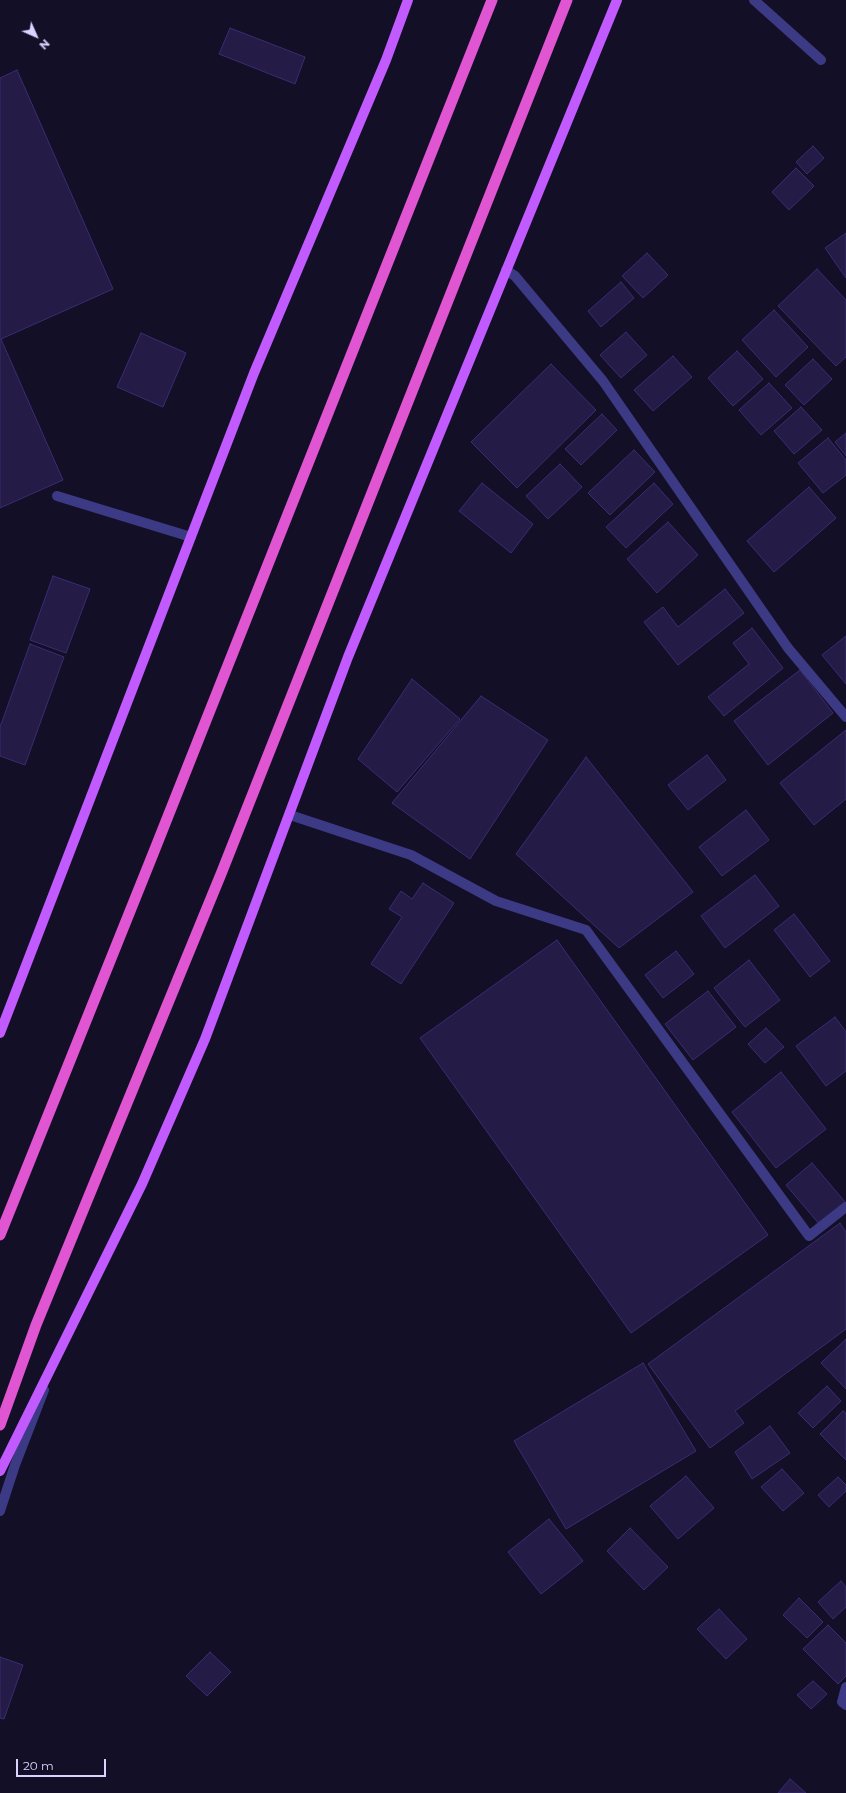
<!DOCTYPE html>
<html>
<head>
<meta charset="utf-8">
<style>
	body { margin:0 }
	#map { position:relative; width:846px; height:1793px; overflow:hidden; background:#130f26; font-family:Montserrat,sans-serif }
	canvas { display:block }
	.north { position:absolute; left:16px; top:16px; width:40px; height:40px; -webkit-text-stroke:3px #130f26; paint-order:stroke; rotate:135deg; font-size:11px; font-weight:700; line-height:16px; text-align:center; color:#d9d4ff }
	.north::after { content:''; display:block; margin:auto; width:14px; height:18px; background:#d9d4ff; clip-path:polygon(50% 0,100% 100%,50% 72%,0 100%) }
	.scale { position:absolute; left:16px; top:1759px; width:90px; height:18px; box-sizing:border-box; border:2px solid #d9d4ff; border-top:0; padding-left:5px; font-size:12px; line-height:14px; white-space:nowrap; color:#d9d4ff; -webkit-text-stroke:3px #130f26; paint-order:stroke }
</style>
</head>
<body>
<div id="map">
<canvas width="846" height="1793"></canvas>
<div class="north">N</div>
<div class="scale">20 m</div>
</div>
<script>
const ctx = document.querySelector('canvas').getContext('2d');
ctx.lineJoin = 'round';
function fill(path, color) { ctx.fillStyle = color; ctx.fill(path, 'evenodd'); }
const poly = rows => new Path2D(rows.map(r => 'M' + r).join(''));
function trace(path, color, width, dash) { ctx.strokeStyle = color; ctx.lineWidth = width; ctx.lineCap = dash ? 'butt' : 'round'; ctx.setLineDash(dash || []); ctx.stroke(path); }
const building = poly([
	[230,28,305,57,295,84,219,54,230,28],
	[17,70,113,289,1,339,63,480,0,508,0,78,17,70],
	[813,146,824,158,807,174,796,162,813,146],
	[796,168,814,186,789,210,772,192,796,168],
	[846,233,846,278,825,248,846,233],
	[647,253,668,275,643,298,622,276,647,253],
	[817,269,846,300,846,357,836,366,778,306,817,269],
	[621,282,634,298,601,327,588,311,621,282],
	[774,310,808,347,776,377,742,340,774,310],
	[626,332,647,355,621,378,600,355,626,332],
	[141,333,186,353,163,407,117,387,141,333],
	[737,351,763,379,733,406,708,378,737,351],
	[673,356,692,377,653,411,634,390,673,356],
	[813,359,832,379,804,405,785,385,813,359],
	[551,364,596,410,517,488,471,442,551,364],
	[769,383,792,408,761,435,739,410,769,383],
	[801,407,822,430,794,454,774,431,801,407],
	[602,414,617,430,581,465,565,449,602,414],
	[846,433,846,456,835,442,846,433],
	[828,438,846,460,846,475,823,493,798,463,828,438],
	[634,450,655,472,610,515,588,493,634,450],
	[560,464,582,487,548,519,526,496,560,464],
	[482,483,533,524,511,553,459,511,482,483],
	[654,483,673,504,626,548,606,527,654,483],
	[809,487,836,518,774,572,747,541,809,487],
	[668,522,698,555,657,593,627,559,668,522],
	[53,576,90,589,66,653,30,640,53,576],
	[725,589,744,613,678,665,644,622,663,607,678,627,725,589],
	[752,628,783,668,724,716,708,697,749,664,733,643,752,628],
	[846,636,846,684,822,655,846,636],
	[30,644,64,657,25,765,0,756,0,727,30,644],
	[800,670,833,713,768,765,734,721,800,670],
	[412,679,460,719,397,792,358,759,412,679],
	[481,696,548,740,470,859,392,803,481,696],
	[846,730,846,799,814,825,780,783,846,730],
	[707,755,726,780,688,810,668,785,707,755],
	[586,757,693,892,619,948,516,854,586,757],
	[746,810,769,840,722,876,699,847,746,810],
	[755,875,779,906,725,948,701,916,755,875],
	[423,883,454,903,401,984,371,964,402,917,389,909,401,891,412,899,423,883],
	[794,914,830,961,810,977,774,930,794,914],
	[557,940,768,1235,631,1333,420,1038,557,940],
	[676,951,694,974,663,998,645,975,676,951],
	[749,960,780,1000,745,1027,714,988,749,960],
	[708,991,736,1027,693,1060,665,1024,708,991],
	[835,1017,846,1032,846,1071,826,1086,796,1046,835,1017],
	[766,1028,784,1047,765,1063,748,1044,766,1028],
	[781,1072,826,1129,776,1168,732,1112,781,1072],
	[812,1163,846,1203,820,1225,786,1185,812,1163],
	[840,1223,846,1232,846,1329,735,1411,744,1423,710,1448,648,1364,840,1223],
	[846,1339,846,1389,821,1363,846,1339],
	[643,1363,696,1451,566,1529,514,1441,643,1363],
	[827,1386,841,1401,813,1428,798,1413,827,1386],
	[843,1411,846,1413,846,1460,820,1434,843,1411],
	[770,1426,790,1453,752,1479,735,1452,770,1426],
	[782,1469,804,1493,783,1511,761,1487,782,1469],
	[686,1476,714,1508,678,1539,650,1506,686,1476],
	[838,1477,846,1485,846,1491,829,1507,818,1495,838,1477],
	[549,1519,583,1561,541,1594,508,1552,549,1519],
	[630,1528,668,1567,644,1590,607,1551,630,1528],
	[841,1581,846,1587,846,1607,833,1619,818,1602,841,1581],
	[799,1598,823,1622,807,1638,783,1615,799,1598],
	[719,1609,747,1639,726,1659,697,1629,719,1609],
	[828,1625,846,1643,846,1676,838,1684,803,1649,828,1625],
	[210,1652,231,1672,207,1696,186,1676,210,1652],
	[0,1657,23,1665,4,1719,0,1718,0,1657],
	[813,1681,827,1694,811,1709,797,1695,813,1681],
	[790,1779,806,1793,778,1793,790,1779]
]);
fill(building, '#241b47');
trace(building, '#3b2d73', 1);
trace(poly([
	[57,496,191,537]
]), '#3d3a85', 10);
trace(poly([
	[754,0,821,60],
	[506,270,515,276,603,381,788,648,846,717],
	[290,815,411,855,496,901,586,930,809,1236,846,1207],
	[846,1687,842,1702,846,1705]
]), '#3d3a85', 10);
trace(poly([
	[0,1511,15,1465,44,1390]
]), '#3d3a85', 10);
trace(poly([
	[0,1033,254,373,386,60,408,0],
	[0,1471,142,1184,205,1039,348,657,617,0]
]), '#c25bff', 10);
trace(poly([
	[0,1235,153,854,492,0],
	[0,1425,36,1325,221,874,567,0]
]), '#e055d1', 11);
</script>
</body>
</html>
